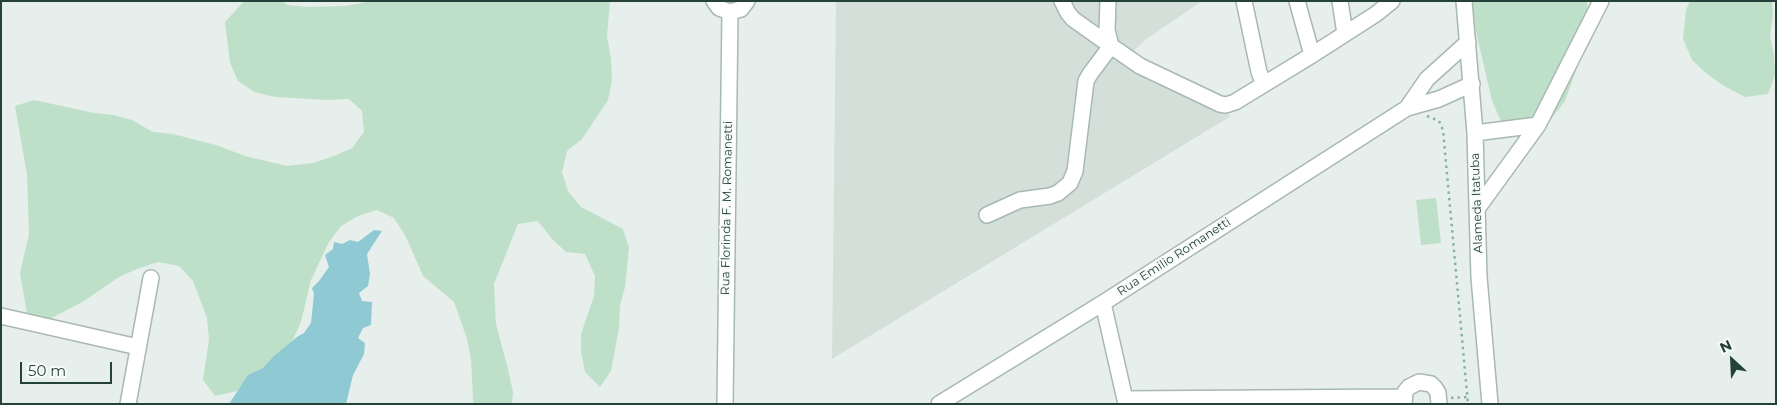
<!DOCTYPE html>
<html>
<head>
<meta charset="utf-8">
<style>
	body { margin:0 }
	#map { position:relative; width:1777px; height:405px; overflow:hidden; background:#e6efeb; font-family:Montserrat,sans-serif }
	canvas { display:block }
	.frame { position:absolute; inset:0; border:2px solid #24423a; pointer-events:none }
	.north { position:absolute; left:1707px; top:335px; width:50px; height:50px; -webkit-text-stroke:4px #f7fbf9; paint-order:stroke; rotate:335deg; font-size:14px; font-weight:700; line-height:20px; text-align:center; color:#24423a }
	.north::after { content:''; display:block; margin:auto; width:18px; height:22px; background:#24423a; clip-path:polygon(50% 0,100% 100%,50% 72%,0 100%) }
	.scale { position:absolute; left:20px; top:362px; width:92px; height:22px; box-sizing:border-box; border:2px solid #24423a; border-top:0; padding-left:6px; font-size:15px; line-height:18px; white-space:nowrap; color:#24423a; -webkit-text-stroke:4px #f7fbf9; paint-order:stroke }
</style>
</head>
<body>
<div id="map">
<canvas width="1777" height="405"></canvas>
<div class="frame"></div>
<div class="north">N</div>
<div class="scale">50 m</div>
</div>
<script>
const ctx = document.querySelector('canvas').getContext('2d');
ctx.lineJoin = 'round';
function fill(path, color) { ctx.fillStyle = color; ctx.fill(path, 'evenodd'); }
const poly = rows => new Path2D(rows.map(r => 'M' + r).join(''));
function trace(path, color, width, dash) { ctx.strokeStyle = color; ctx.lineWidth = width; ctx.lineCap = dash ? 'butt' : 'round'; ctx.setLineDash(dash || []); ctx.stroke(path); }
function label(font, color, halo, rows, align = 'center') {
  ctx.font = font + ' Montserrat,sans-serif'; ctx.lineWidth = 4; ctx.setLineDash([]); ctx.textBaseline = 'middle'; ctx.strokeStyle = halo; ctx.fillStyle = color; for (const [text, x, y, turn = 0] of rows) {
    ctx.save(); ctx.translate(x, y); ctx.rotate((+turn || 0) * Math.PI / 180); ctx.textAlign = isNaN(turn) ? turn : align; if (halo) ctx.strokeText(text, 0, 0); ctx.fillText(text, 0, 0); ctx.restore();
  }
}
fill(poly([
	[836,1,1202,1,1145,40,1121,63,1231,116,832,359]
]), '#d4dfda');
fill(poly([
	[244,1,281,1,288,5,307,7,345,6,372,1,610,1,607,36,611,59,612,80,608,100,582,139,567,151,562,172,568,191,581,207,623,229,629,248,625,287,620,306,619,328,611,371,600,387,585,372,581,352,581,334,594,296,595,276,585,254,566,252,552,239,538,221,518,224,494,284,496,324,508,369,513,392,512,404,474,404,473,399,471,359,467,339,454,302,423,276,406,237,394,218,377,210,358,216,341,226,329,242,311,280,301,322,290,346,237,391,215,396,203,380,209,339,207,318,193,281,179,266,158,262,137,269,119,277,84,301,44,322,27,313,20,273,29,234,27,175,15,106,34,100,94,113,113,115,132,120,153,132,173,134,216,145,245,156,287,166,313,163,334,156,352,148,364,132,362,111,349,99,327,100,275,97,254,92,238,81,230,63,225,22],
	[1469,1,1587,1,1588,17,1585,39,1579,62,1565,101,1552,118,1538,132,1519,133,1501,121,1492,101],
	[1690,1,1772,1,1773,15,1770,36,1774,55,1775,75,1768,94,1745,97,1724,86,1706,73,1692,60,1683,39,1686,10],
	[1436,198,1441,243,1421,245,1416,200]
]), '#bfe0c8');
fill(poly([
	[374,230,382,231,367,254,370,274,368,286,359,293,362,301,372,302,371,325,363,328,358,338,365,343,364,354,353,375,346,404,229,404,248,375,263,368,274,356,297,337,304,333,311,323,314,294,312,288,319,281,329,267,325,255,333,249,334,242,342,244,350,240,358,242]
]), '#8ec9d4');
const minor = poly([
	[714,1,719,8,730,12,741,9,747,1],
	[1108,1,1107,30,1111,46,1140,66,1220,104,1226,105,1235,102,1312,55,1376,14,1392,1],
	[1244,1,1259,72,1264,84],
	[1297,1,1312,55],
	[1340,1,1345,34],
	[1464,1,1475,133,1479,277,1490,404],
	[1407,108,1427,79,1468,42],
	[1475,133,1538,125],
	[1477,209,1538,125,1601,1],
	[987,215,1020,200,1050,196,1058,193,1070,183,1075,171,1086,81,1090,74,1111,46,1073,19,1068,13,1062,1],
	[1103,303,1126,404],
	[1,316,138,347],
	[1125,399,1403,397],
	[128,404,151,278],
	[725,404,730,12],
	[939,404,1103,303,1407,108,1439,99,1472,84],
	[1404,404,1405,392,1409,387,1419,382,1431,384,1435,388,1438,393,1439,404]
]);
trace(minor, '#a8b8b2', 18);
trace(poly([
	[1427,116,1439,121,1443,130,1468,404],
	[1451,398,1467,397]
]), '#86b3a5', 2.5, [2.5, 4]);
trace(minor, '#fff', 15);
label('12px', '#24423a', '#f7fbf9', [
	["Alameda Itatuba",1477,203,-92],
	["Rua Florinda F. M. Romanetti",727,208,-89],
	["Rua Emilio Romanetti",1174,257,-33]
]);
</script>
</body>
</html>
